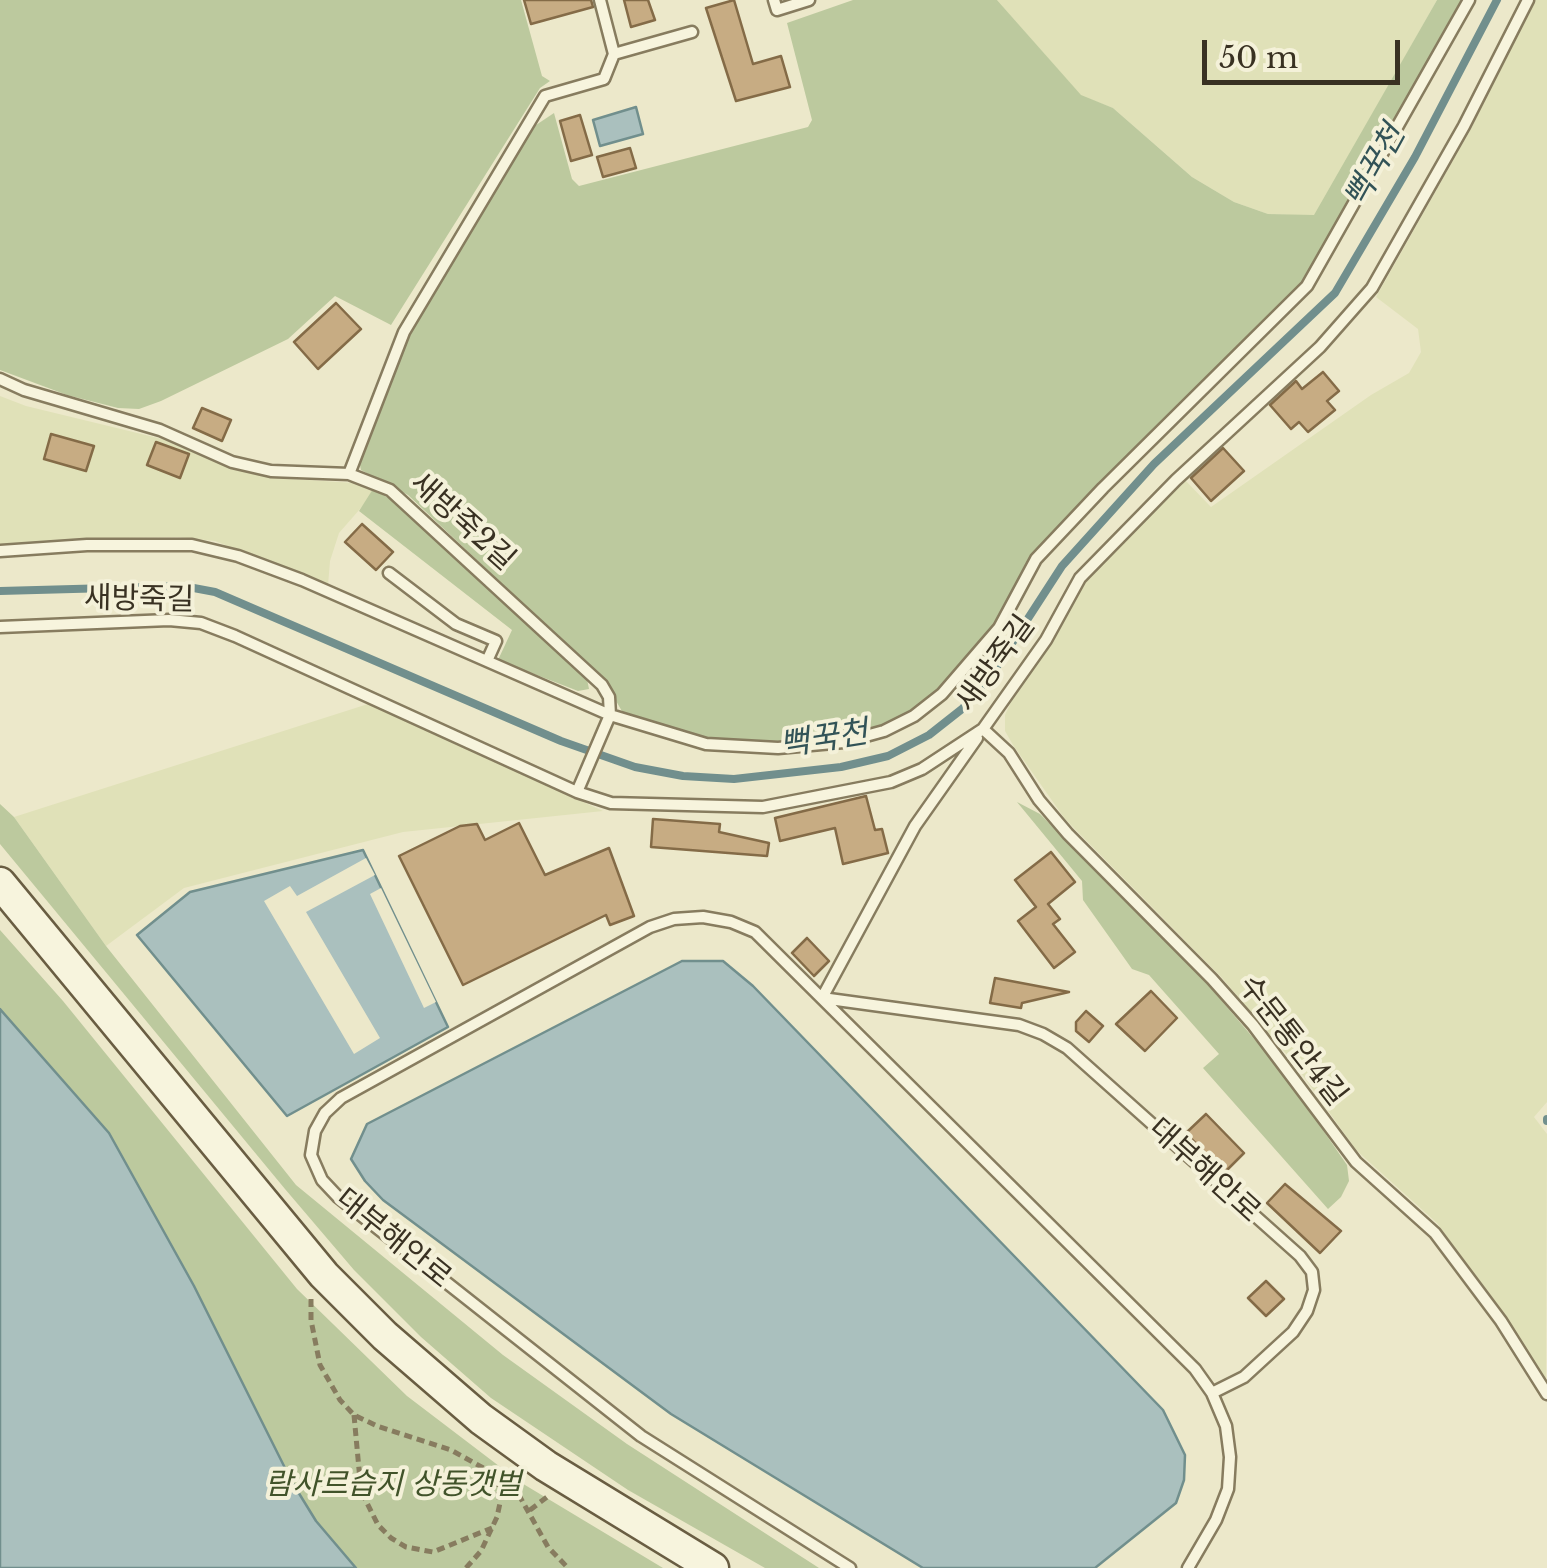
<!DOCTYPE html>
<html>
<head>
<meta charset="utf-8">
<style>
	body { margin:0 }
	#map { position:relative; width:1547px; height:1568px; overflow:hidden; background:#ece8ca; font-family:"Libre Baskerville",serif }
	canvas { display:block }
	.scale { position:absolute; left:1202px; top:40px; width:198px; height:45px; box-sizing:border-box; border:5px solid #393122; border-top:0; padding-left:12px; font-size:30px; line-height:35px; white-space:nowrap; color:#393122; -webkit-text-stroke:8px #f4f1d9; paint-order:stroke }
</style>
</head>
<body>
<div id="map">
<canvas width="1547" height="1568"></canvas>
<div class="scale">50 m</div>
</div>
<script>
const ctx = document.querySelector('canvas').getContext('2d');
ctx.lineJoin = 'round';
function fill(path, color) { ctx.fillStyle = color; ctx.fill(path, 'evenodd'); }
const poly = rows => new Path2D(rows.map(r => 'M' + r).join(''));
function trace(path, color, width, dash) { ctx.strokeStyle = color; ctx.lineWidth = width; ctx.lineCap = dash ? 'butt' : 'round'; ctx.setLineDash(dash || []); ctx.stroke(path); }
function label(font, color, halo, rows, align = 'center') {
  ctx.font = font + ' "Libre Baskerville","Noto Sans KR",serif'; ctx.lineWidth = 8; ctx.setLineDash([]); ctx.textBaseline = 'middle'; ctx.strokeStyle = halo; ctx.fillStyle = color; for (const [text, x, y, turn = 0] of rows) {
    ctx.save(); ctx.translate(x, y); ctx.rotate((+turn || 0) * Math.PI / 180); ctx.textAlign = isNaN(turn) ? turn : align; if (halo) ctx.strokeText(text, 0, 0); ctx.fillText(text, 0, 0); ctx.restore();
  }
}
fill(poly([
	[997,0,1437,0,1315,216,1268,214,1234,202,1192,177,1113,108,1081,96],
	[1535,0,1547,0,1547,1102,1534,1117,1547,1134,1546,1379,1437,1223,1356,1150,1294,1063,1222,978,1065,819,1013,745,1005,731,1005,715,1012,700,1053,641,1085,583,1184,479,1211,507,1371,395,1409,373,1421,352,1418,329,1376,297,1472,127],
	[0,396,26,406,162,439,232,469,276,478,355,483,373,489,367,501,339,533,330,561,328,585,215,541,178,537,122,538,0,545],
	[368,704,603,811,403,832,184,888,106,946,14,817]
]), '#e0e1b8');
fill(poly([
	[0,0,521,0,542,76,550,81,540,88,391,325,335,296,288,339,161,401,139,409,118,408,67,395,0,370],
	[853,0,997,0,1081,95,1113,108,1192,177,1234,202,1268,214,1314,215,1437,0,1461,0,1302,283,1029,558,993,627,941,689,912,713,882,727,842,738,778,743,707,738,623,713,604,680,408,495,361,470,359,461,410,330,530,129,554,113,572,179,579,186,808,127,812,120,787,23],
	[373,489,400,505,587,679,589,689,578,691,498,660,512,630,359,511],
	[1017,802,1040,814,1191,965,1285,1075,1347,1165,1349,1181,1341,1197,1328,1209,1203,1068,1219,1054,1149,975,1132,969,1083,900,1082,881],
	[0,804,14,817,106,946,296,1185,503,1355,627,1444,819,1568,765,1568,628,1490,491,1398,421,1337,354,1270,285,1189,0,844],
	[0,930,63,1001,297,1289,407,1396,520,1482,663,1568,0,1568]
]), '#bcc99e');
const water = poly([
	[636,107,643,134,600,146,593,120,636,107],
	[363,850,448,1027,287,1116,137,935,190,892,363,850],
	[682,961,723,961,753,986,1163,1410,1185,1455,1184,1480,1176,1503,1095,1568,923,1568,671,1414,383,1200,365,1181,351,1159,367,1124,682,961],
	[0,1009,109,1133,194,1286,292,1482,316,1521,356,1568,0,1568,0,1009]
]);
fill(water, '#aac0be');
trace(water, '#718f8d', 2.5);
fill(poly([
	[366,858,375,875,306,912,380,1038,354,1054,264,901,290,886,297,896],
	[381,888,436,1002,424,1008,370,894]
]), '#ece8ca');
trace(poly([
	[0,591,183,586,215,592,561,741,635,767,683,776,734,779,841,767,888,756,929,735,962,709,992,674,1062,566,1154,464,1335,293,1415,157,1497,0],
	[1547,1119,1547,1121]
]), '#718f8d', 8);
const building = poly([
	[524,0,591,0,593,7,531,24,524,0],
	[624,0,648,0,655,20,631,27,624,0],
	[734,0,753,64,781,56,790,87,736,101,706,8,734,0],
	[580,115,592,155,571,161,560,121,580,115],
	[630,148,636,168,603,177,597,157,630,148],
	[336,303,361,329,318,369,294,342,336,303],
	[1323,372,1339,391,1327,401,1335,410,1308,432,1299,422,1291,429,1270,405,1296,381,1302,389,1323,372],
	[202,408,231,420,222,441,193,428,202,408],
	[51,434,94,446,86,471,44,459,51,434],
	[156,442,189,454,180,478,147,465,156,442],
	[1223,448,1244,471,1211,501,1191,478,1223,448],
	[362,524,393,552,376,570,345,542,362,524],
	[866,796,875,830,882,829,888,853,843,864,835,828,780,841,775,818,866,796],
	[653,819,720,824,719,832,769,843,767,856,651,847,653,819],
	[519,823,545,875,609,848,634,916,610,925,606,915,463,985,399,856,460,826,477,824,485,840,519,823],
	[1051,852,1075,882,1048,904,1060,919,1053,924,1075,952,1054,968,1018,921,1036,907,1015,880,1051,852],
	[807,938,829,961,814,976,792,953,807,938],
	[995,978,1069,992,1022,1003,1021,1008,990,1003,995,978],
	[1151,991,1177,1018,1145,1051,1116,1024,1151,991],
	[1086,1011,1103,1026,1089,1042,1076,1031,1076,1022,1086,1011],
	[1206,1114,1244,1153,1224,1173,1186,1133,1206,1114],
	[1285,1184,1341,1231,1320,1253,1267,1203,1285,1184],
	[1266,1281,1284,1299,1266,1316,1248,1298,1266,1281]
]);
fill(building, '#c7ac83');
trace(building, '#846b47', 2.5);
const lane = poly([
	[774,0,777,10,809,0],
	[614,54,692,32],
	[0,379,24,390,160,430,232,462,271,471,349,474,390,490,602,685,609,697,610,715,577,792],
	[349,474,404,332,545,96,604,79,614,54,600,0],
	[0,551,87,545,192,545,238,556,302,580,610,715,706,744,778,748,844,742,884,731,914,716,942,694,999,628,1036,559,1103,488,1307,286,1469,0],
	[389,573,456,624,496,641,487,661],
	[0,627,169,620,201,623,235,636,577,792,611,803,763,807,891,782,922,769,983,729,1046,640,1080,578,1176,480,1320,347,1372,288,1464,126,1528,0],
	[983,729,1009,753,1039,800,1068,834,1212,979,1253,1025,1356,1162,1435,1233,1501,1321,1547,1394],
	[977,738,915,826,822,998,1019,1025,1043,1034,1067,1048,1300,1256,1312,1272,1314,1290,1307,1311,1293,1332,1244,1377,1212,1393],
	[850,1568,641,1436,338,1197,322,1180,311,1155,315,1131,325,1113,341,1098,650,927,674,919,703,917,731,922,755,932,1195,1369,1212,1393,1226,1426,1230,1457,1228,1489,1216,1520,1188,1568]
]);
const secondary = poly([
	[0,883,324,1275,385,1336,481,1419,546,1466,713,1568]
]);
trace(lane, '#877c5f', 15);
trace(secondary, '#695d42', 35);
trace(poly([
	[311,1299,311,1320,320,1365,340,1400,354,1415,377,1426,451,1450,494,1474,520,1497,548,1547,568,1568],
	[354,1415,361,1491,378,1525,391,1538,406,1547,433,1552,492,1528],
	[530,1510,547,1497],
	[466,1568,481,1551,497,1517,500,1503,495,1476]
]), '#877c5f', 5, [8, 5]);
trace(lane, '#f7f4dd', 10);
trace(secondary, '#f7f4dd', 30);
label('30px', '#393122', '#f4f1d9', [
	["새방죽2길",462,522,42],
	["새방죽길",139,600,1],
	["새방죽길",996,664,-54],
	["수문통안4길",1292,1041,52],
	["대부해안로",1204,1171,42],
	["대부해안로",393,1239,39]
]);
label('italic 30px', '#41532a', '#f4f1d9', [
	["람사르습지 상동갯벌",393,1486]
]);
label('italic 32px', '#325357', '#f4f1d9', [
	["뻑꾹천",1376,167,-61],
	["뻑꾹천",824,740,-9]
]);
</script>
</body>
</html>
